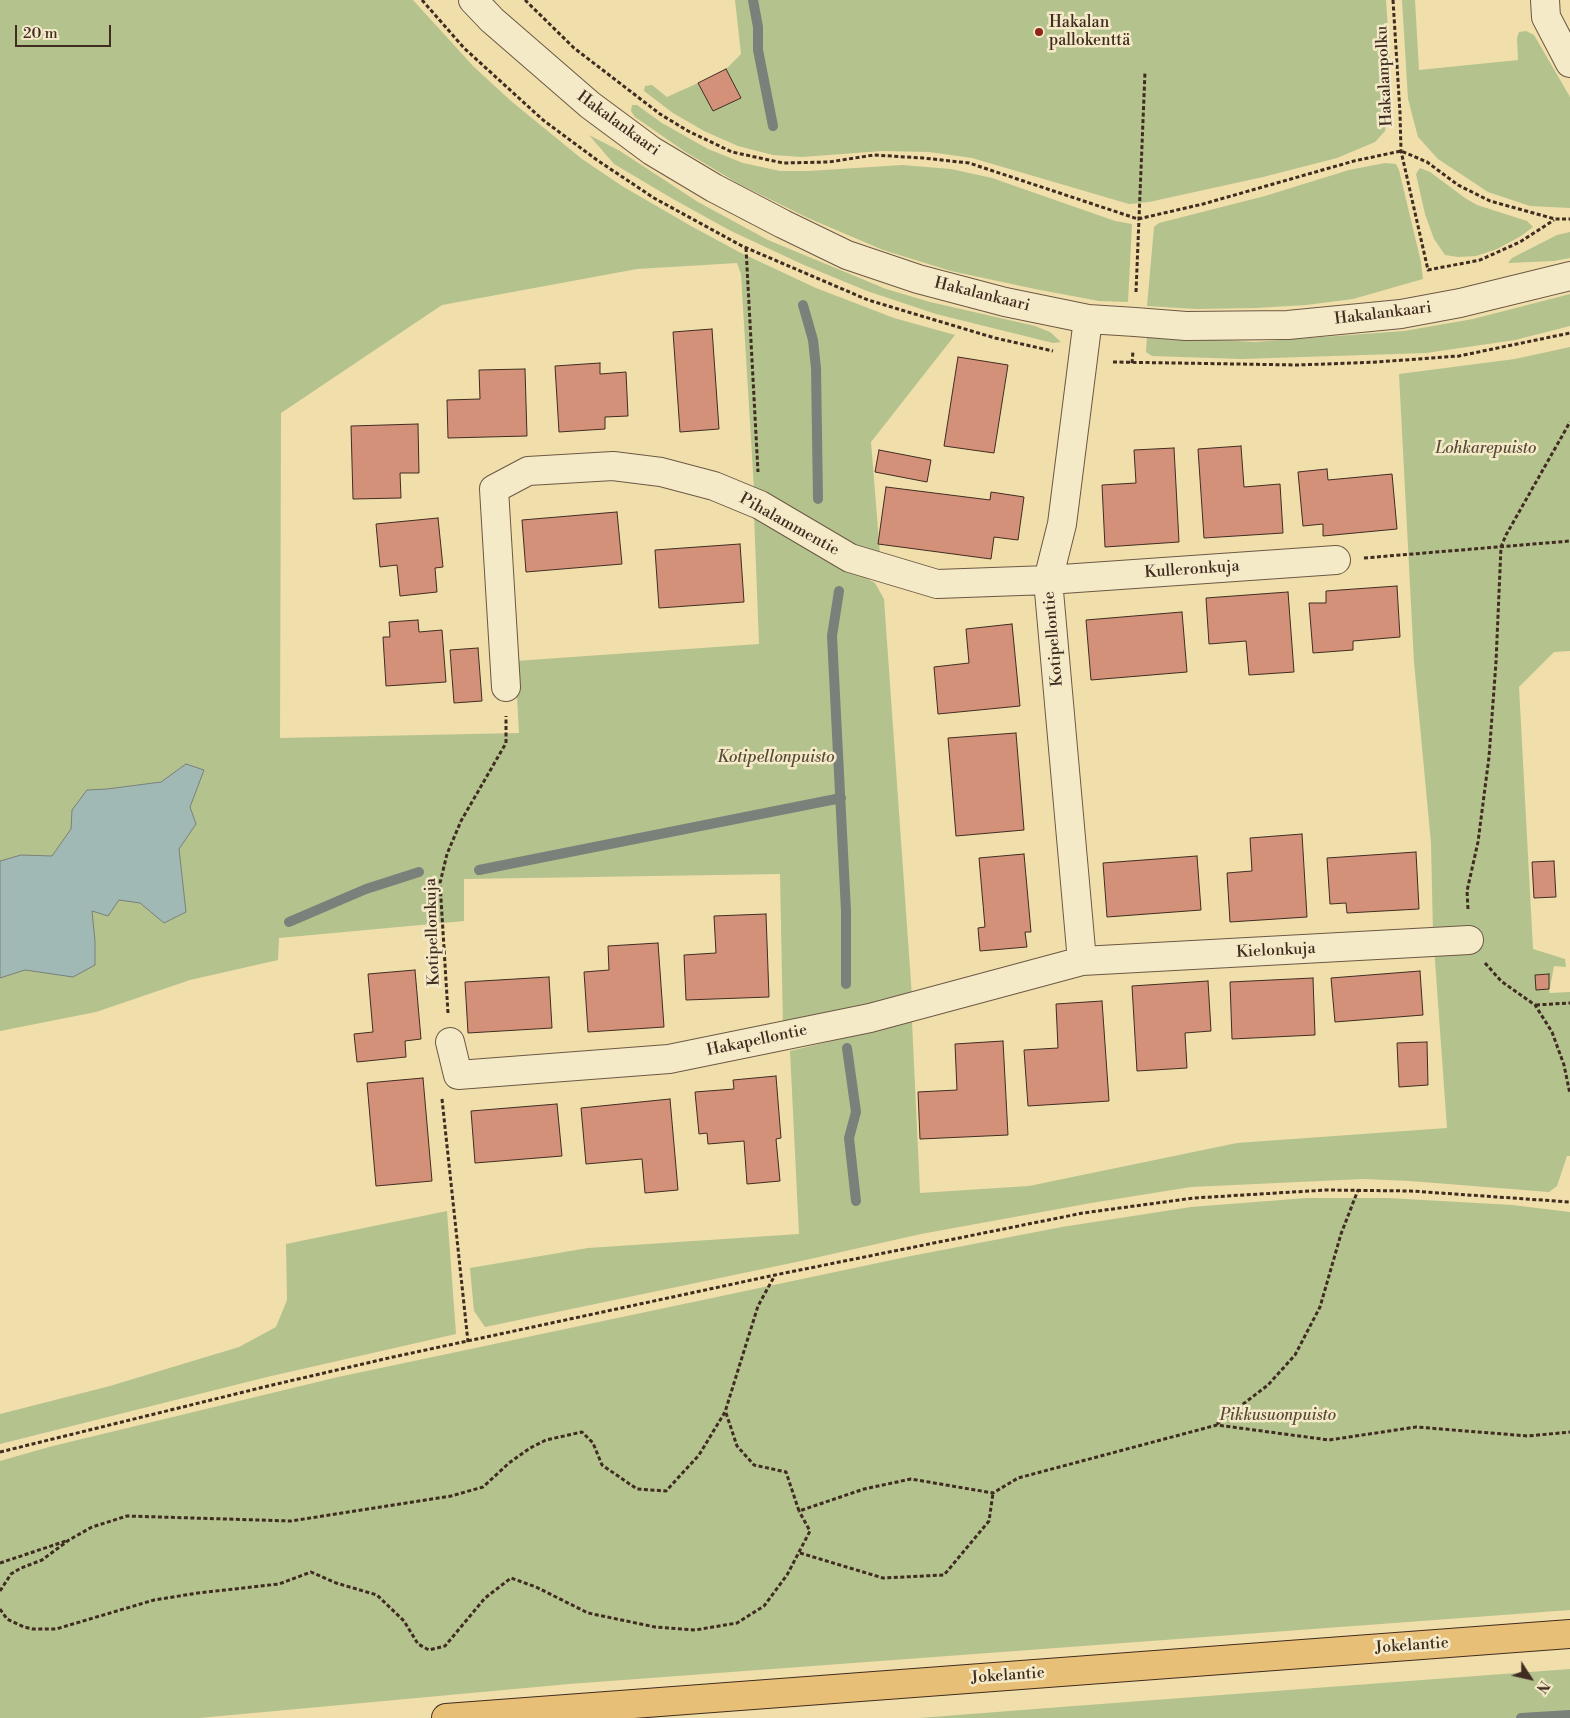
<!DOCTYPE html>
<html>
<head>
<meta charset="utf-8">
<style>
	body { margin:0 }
	#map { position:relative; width:1570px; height:1718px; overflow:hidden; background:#f0deab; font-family:"Libre Bodoni",serif }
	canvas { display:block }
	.north { position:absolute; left:1505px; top:1653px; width:50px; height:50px; -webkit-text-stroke:4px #f5eac8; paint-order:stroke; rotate:125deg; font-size:14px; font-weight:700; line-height:20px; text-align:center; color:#402c21 }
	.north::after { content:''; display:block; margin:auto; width:18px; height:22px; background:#402c21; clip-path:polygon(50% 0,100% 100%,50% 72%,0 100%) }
	.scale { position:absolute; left:15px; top:25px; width:96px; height:22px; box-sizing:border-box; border:2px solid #402c21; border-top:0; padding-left:6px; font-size:15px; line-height:18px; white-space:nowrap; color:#402c21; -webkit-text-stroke:4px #f5eac8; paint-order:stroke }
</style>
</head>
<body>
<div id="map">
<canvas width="1570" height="1718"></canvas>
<div class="north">N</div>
<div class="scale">20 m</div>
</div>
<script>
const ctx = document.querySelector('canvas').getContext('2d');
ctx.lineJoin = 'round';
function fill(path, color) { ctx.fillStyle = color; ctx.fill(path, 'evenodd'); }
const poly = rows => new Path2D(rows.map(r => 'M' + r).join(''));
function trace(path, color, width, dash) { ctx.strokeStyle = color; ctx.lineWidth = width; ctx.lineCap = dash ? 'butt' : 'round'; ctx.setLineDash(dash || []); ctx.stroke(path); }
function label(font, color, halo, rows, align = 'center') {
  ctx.font = font + ' "Libre Bodoni",serif'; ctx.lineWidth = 5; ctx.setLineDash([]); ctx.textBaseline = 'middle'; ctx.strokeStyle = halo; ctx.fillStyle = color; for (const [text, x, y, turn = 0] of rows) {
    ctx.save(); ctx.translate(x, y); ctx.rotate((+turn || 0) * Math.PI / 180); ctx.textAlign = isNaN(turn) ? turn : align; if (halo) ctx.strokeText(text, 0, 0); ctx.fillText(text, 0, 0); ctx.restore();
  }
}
fill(poly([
	[0,0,413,0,473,66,511,101,582,159,622,186,691,226,739,252,816,288,894,318,955,335,871,442,880,554,856,549,754,489,741,274,737,263,637,269,442,305,281,413,280,738,519,733,515,661,759,644,754,514,875,583,884,599,912,997,783,1028,780,874,464,879,464,921,279,938,278,960,190,980,96,1012,0,1031],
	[735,0,1386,0,1392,90,1385,131,1375,142,1337,158,1263,177,1149,202,1129,204,972,158,929,152,882,151,802,157,773,155,738,146,704,131,673,113,644,91,645,86,652,85,667,97,698,83,713,111,741,98,726,69,741,54],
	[1402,0,1415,0,1419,70,1518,60,1517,38,1519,32,1526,31,1534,35,1570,97,1570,208,1530,206,1488,192,1438,159,1418,137,1408,99],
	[632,105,637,105,662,123,708,149,743,163,780,171,809,171,902,165,951,169,992,178,1115,221,1132,224,1128,302,1099,301,1035,289,951,271,883,250,808,218,739,184,684,151,635,117,631,111],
	[589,135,620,151,698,202,768,240,886,289,930,302,1035,326,1050,332,1061,342,1053,343,936,314,867,291,804,265,731,231,673,199,614,164],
	[1385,163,1396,164,1399,170,1421,262,1423,279,1353,299,1306,305,1255,308,1196,309,1147,306,1154,227,1159,223,1265,196,1349,170],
	[1420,168,1430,172,1465,198,1477,205,1527,221,1533,227,1521,236,1497,249,1476,256,1458,257,1445,255,1434,239,1425,214,1416,174],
	[1570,232,1570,258,1554,261,1508,263,1512,258,1557,235],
	[1570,294,1570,326,1515,340,1426,353,1241,359,1152,356,1146,352,1147,336,1255,342,1404,331,1473,319],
	[1570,347,1570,651,1554,652,1519,687,1533,949,1565,959,1566,967,1554,966,1549,993,1570,992,1570,1156,1567,1156,1557,1186,1549,1192,1410,1181,1363,1179,1191,1187,1091,1203,921,1234,801,1261,485,1327,474,1311,470,1268,588,1248,799,1234,790,1051,912,1022,920,1193,1029,1186,1237,1143,1447,1128,1433,933,1431,843,1414,662,1399,374,1515,359],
	[1307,1198,1388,1198,1512,1205,1570,1212,1570,1610,569,1684,199,1718,0,1718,0,1461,49,1447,338,1377,911,1256,1062,1227,1191,1207],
	[447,1211,456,1334,267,1377,0,1444,0,1414,110,1386,239,1347,276,1327,287,1300,286,1244],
	[1570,1669,1570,1718,919,1718,1074,1706]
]), '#b4c28e');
const water = poly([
	[186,764,204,770,190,807,196,824,179,849,186,912,164,923,140,903,119,900,108,916,92,911,95,941,95,965,73,977,25,970,0,978,0,861,21,855,52,856,71,829,72,810,87,790,107,789,161,782,186,764]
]);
fill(water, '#a0b9b5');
trace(water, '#7a817a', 1);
trace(poly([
	[753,0,758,27,758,50,773,126],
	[803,305,813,340,816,368,818,499],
	[839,591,832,636,846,911,846,984],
	[479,870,841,798],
	[289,922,366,889,419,872],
	[847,1048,856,1112,849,1138,856,1201],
	[1521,1718,1570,1715]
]), '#7a817a', 10);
const building = poly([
	[726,69,741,98,713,111,698,83,726,69],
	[712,329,719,429,680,432,673,332,712,329],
	[958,357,1008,365,994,453,944,446,958,357],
	[600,363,600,374,626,372,628,416,605,417,605,429,559,432,555,366,600,363],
	[525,369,527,436,448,438,447,400,480,399,479,370,525,369],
	[418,424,419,473,400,473,401,498,353,499,351,426,418,424],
	[1241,446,1244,487,1280,484,1283,533,1204,538,1198,449,1241,446],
	[1174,448,1179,542,1105,547,1102,485,1136,483,1134,450,1174,448],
	[879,450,931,460,927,482,875,472,879,450],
	[1327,469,1328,480,1392,474,1397,529,1323,536,1323,524,1303,526,1298,472,1327,469],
	[886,487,990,500,991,492,1024,497,1018,540,994,537,991,559,878,544,886,487],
	[617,512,622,564,526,572,522,520,617,512],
	[438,518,443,567,435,568,437,592,400,596,397,565,380,567,376,524,438,518],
	[740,544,744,602,659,608,655,550,740,544],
	[1397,586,1400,637,1353,641,1353,650,1313,653,1309,603,1326,603,1326,591,1397,586],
	[1288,592,1294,672,1249,675,1246,641,1209,644,1206,598,1288,592],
	[1182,612,1187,672,1091,680,1086,620,1182,612],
	[418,620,419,632,442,630,446,682,386,686,383,637,390,637,389,622,418,620],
	[1012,624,1020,706,938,714,934,667,969,663,966,629,1012,624],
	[478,648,482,701,454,703,450,650,478,648],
	[1016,733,1024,830,956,836,948,738,1016,733],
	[1302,834,1307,917,1230,922,1227,873,1252,871,1250,838,1302,834],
	[1416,852,1419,909,1347,913,1346,903,1330,904,1327,858,1416,852],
	[1024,854,1031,932,1025,932,1027,947,980,951,978,928,985,927,979,858,1024,854],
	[1197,856,1201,910,1107,917,1103,863,1197,856],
	[1554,861,1556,897,1534,898,1532,862,1554,861],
	[766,914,769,997,686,1000,684,955,716,953,714,916,766,914],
	[658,943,664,1027,588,1032,584,972,609,970,608,946,658,943],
	[415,970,421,1039,405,1041,406,1057,357,1062,354,1034,373,1032,368,974,415,970],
	[1420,971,1423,1015,1335,1022,1331,978,1420,971],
	[1549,974,1549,989,1536,990,1535,975,1549,974],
	[549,977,552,1028,468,1033,465,982,549,977],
	[1313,978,1315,1035,1232,1039,1230,982,1313,978],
	[1208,981,1211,1031,1185,1033,1187,1068,1137,1071,1132,986,1208,981],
	[1102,1001,1109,1101,1028,1106,1024,1050,1058,1048,1056,1004,1102,1001],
	[1003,1041,1008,1135,920,1139,918,1092,957,1090,955,1044,1003,1041],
	[1427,1042,1428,1085,1399,1087,1397,1043,1427,1042],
	[776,1076,781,1138,776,1139,780,1181,747,1184,744,1141,708,1144,707,1133,699,1134,695,1092,734,1089,733,1080,776,1076],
	[423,1078,432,1181,376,1186,367,1083,423,1078],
	[670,1099,678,1190,645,1193,642,1159,586,1164,581,1108,670,1099],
	[557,1104,562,1156,475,1163,471,1111,557,1104]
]);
fill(building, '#d39179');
trace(building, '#402c21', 1);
const minor = poly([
	[473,0,492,20,590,105,652,151,714,188,783,224,847,255,918,279,1005,302,1088,319,1135,322,1186,326,1288,325,1401,314,1460,303,1570,276],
	[1545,0,1546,17,1570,63],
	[506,687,494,489,528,471,613,466,661,472,714,486,760,505,850,558,937,584,1048,580,1336,560],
	[1082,961,1048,580,1062,524,1088,319],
	[450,1042,458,1075,669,1059,870,1018,1082,961,1469,940]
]);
const major = poly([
	[446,1718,1570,1634]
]);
trace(minor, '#6c5844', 30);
trace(major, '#402c21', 30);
trace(poly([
	[422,0,464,48,543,120,597,160,654,198,742,246,868,300,995,338,1053,351],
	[525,0,574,48,660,114,688,131,732,152,783,163,829,162,874,155,923,158,969,163,1138,219,1203,204,1354,161,1401,151,1427,162,1458,185,1490,201,1555,219,1570,219],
	[1393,0,1400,113,1401,151,1428,270,1480,260,1520,242,1554,220],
	[746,248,758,472],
	[1136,292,1145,72],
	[1113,362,1298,365,1377,362,1459,356,1570,333],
	[1132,363,1133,351],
	[1364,558,1570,541],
	[1468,909,1467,891,1478,842,1489,757,1496,662,1501,547,1506,535,1570,422],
	[1485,963,1501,981,1535,1005,1552,1032,1564,1065,1570,1094],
	[1536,1005,1570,1003],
	[448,1013,440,883,447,854,461,821,506,743,506,716],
	[442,1099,468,1342],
	[726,1413,737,1446,754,1465,786,1472,799,1511,864,1489,911,1479,993,1493,1018,1478,1217,1425,1329,1440,1416,1427,1528,1436,1570,1432],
	[1217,1424,1268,1385,1295,1355,1320,1307,1341,1234,1358,1190],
	[0,1452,268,1386,393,1357,775,1275,1083,1213,1194,1198,1326,1190,1411,1191,1570,1202],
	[800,1553,883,1578,944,1575,989,1521,993,1493],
	[0,1563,66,1541],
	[0,1591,11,1574,21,1568,42,1560,69,1540,92,1527,127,1516,291,1521,451,1496,483,1487,509,1463,530,1448,546,1440,582,1432,593,1443,602,1465,637,1489,666,1491,699,1455,725,1412,758,1306,775,1275],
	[0,1609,7,1619,24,1627,33,1629,56,1629,154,1600,198,1593,279,1584,311,1572,336,1583,377,1595,404,1621,418,1644,429,1650,445,1646,485,1598,511,1578,536,1587,588,1613,655,1627,695,1630,737,1623,764,1606,787,1575,810,1531,799,1511]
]), '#402c21', 3, [4, 2.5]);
trace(minor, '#f5eac8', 28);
trace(major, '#e8bf76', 28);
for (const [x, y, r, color] of [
	[1039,32,5,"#8f2418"]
]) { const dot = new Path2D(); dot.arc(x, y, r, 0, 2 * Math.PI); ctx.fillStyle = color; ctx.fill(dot); trace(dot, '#f5eac8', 2); }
label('16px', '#402c21', '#f5eac8', [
	["Hakalan",1049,23],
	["pallokenttä",1049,41]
], 'left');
label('16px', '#402c21', '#f5eac8', [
	["Hakalanpolku",1385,76,-93],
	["Hakalankaari",618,124,36],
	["Hakalankaari",982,295,14],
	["Hakalankaari",1383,314,-7],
	["Pihalammentie",789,525,29],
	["Kulleronkuja",1192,570,-4],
	["Kotipellontie",1054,639,-95],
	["Kotipellonkuja",433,932,-92],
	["Kielonkuja",1276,951,-3],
	["Hakapellontie",757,1041,-12],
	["Jokelantie",1412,1646,-4],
	["Jokelantie",1008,1676,-4]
]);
label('italic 16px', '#574a37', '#f5eac8', [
	["Lohkarepuisto",1486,449],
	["Kotipellonpuisto",776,758],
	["Pikkusuonpuisto",1278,1416]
]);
</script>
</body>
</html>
